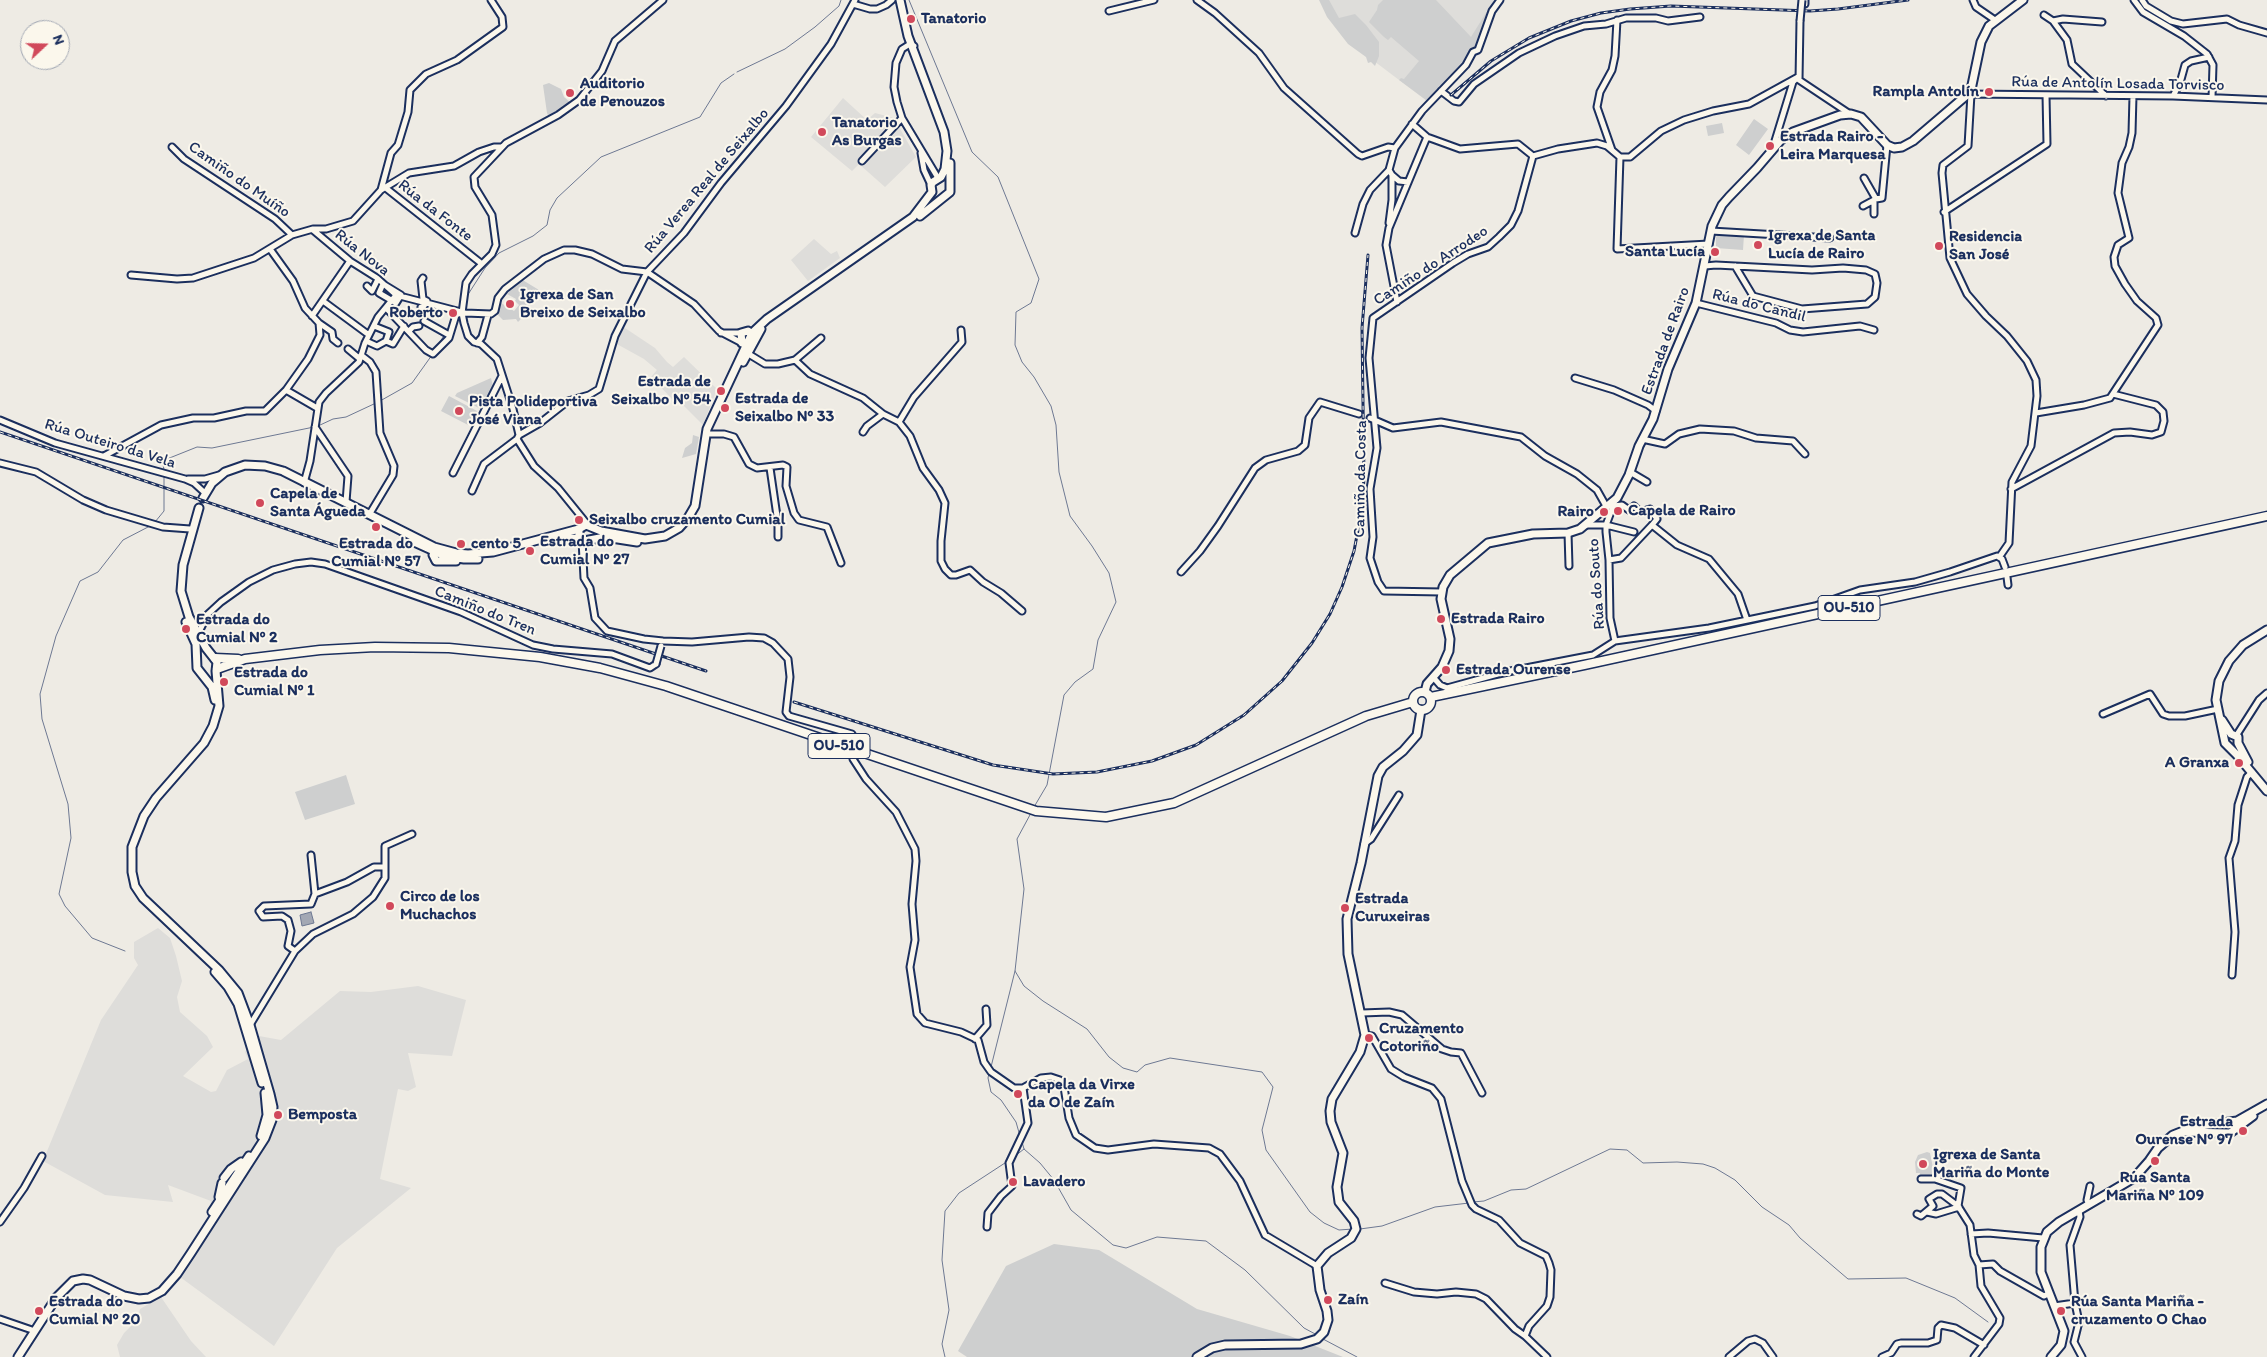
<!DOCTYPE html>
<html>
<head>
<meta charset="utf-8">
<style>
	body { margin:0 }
	#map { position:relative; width:2267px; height:1357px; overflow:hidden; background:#eeebe4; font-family:Itim,sans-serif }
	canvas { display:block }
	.north { position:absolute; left:20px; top:20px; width:50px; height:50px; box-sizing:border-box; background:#fbf7ec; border:1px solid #a1a7b3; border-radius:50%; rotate:69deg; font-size:14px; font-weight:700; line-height:20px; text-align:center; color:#1b2f5e }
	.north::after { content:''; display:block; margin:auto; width:18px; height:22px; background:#d1495b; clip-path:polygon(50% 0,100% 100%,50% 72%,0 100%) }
</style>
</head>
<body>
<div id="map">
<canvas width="2267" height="1357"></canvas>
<div class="north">N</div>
</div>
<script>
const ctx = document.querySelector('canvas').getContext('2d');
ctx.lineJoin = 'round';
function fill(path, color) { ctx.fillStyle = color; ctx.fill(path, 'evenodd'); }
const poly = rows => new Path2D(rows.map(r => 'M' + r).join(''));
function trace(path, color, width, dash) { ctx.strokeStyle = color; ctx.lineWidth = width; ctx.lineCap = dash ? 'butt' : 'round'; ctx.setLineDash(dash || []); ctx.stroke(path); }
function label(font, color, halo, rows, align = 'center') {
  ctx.font = font + ' Itim,sans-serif'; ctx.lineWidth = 4; ctx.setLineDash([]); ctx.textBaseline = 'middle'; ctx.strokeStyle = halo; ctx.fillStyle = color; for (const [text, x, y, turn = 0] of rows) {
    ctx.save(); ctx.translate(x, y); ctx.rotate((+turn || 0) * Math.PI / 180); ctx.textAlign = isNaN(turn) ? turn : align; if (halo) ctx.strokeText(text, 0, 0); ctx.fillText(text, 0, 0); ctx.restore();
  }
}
fill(poly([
	[1322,0,1498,0,1481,39,1470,52,1462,68,1427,101,1350,43],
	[843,98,867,120,875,113,894,118,916,157,885,187,859,164,852,171,811,137],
	[814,239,831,254,837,251,840,258,808,281,791,260],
	[622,326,655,348,667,362,673,367,684,357,717,389,703,425,678,400,673,400,651,377,657,370,644,359,615,343],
	[158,928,170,938,176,956,182,981,177,997,180,1012,207,1036,213,1047,183,1076,211,1092,216,1091,227,1070,248,1059,245,1052,259,1036,281,1040,340,991,371,992,418,986,466,1000,452,1056,408,1053,416,1087,408,1091,398,1089,380,1179,411,1188,337,1248,274,1346,180,1277,208,1232,211,1201,168,1185,173,1202,105,1195,43,1161,101,1020,138,965,134,958,134,942],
	[161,1297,191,1341,206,1357,120,1357,117,1345,124,1333,137,1320,140,1309]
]), '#deddda');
fill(poly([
	[1319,0,1329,0,1339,18,1355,14,1366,25,1379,42,1379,56,1375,66,1371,62,1368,63,1366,57,1348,44,1327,17],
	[1383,0,1436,0,1471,37,1489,8,1480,40,1470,52,1462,68,1426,100,1399,80,1401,78,1404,79,1419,61,1391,37,1388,40,1384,37,1369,22,1377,10,1378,5],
	[549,83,561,89,564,97,571,103,549,117,547,113,543,85],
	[1754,119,1768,129,1749,155,1736,145],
	[1722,123,1724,133,1708,136,1706,126],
	[1719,234,1744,235,1743,250,1716,248,1716,237],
	[521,279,539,290,520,320,518,322,516,319,503,320,495,312,501,303,514,311,519,305,515,301,516,299,507,294],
	[491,378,493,386,481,409,455,396,457,393],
	[449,396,477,411,470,426,441,411],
	[693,435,699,437,696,454,682,458,685,448,692,443],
	[346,775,355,804,305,820,295,792],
	[1927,1152,1930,1153,1933,1168,1938,1175,1934,1177,1920,1177,1920,1173,1916,1173,1915,1162,1918,1155],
	[1054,1244,1099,1250,1197,1309,1290,1336,1343,1357,967,1357,958,1351,1006,1266]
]), '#cecfcf');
const water = poly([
	[311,912,314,923,302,926,300,915,311,912]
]);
fill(water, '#a3a8b4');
trace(water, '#6d7892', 1);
trace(poly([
	[909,0,972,152,998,177,1039,279,1031,303,1016,312,1015,345,1022,362,1034,377,1051,406,1056,425,1059,472,1070,516,1092,546,1109,573,1116,602,1098,640,1093,669,1075,682,1064,695,1047,785,1034,807],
	[737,72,785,49,815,27,839,6,841,0],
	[467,296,485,268,499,253,533,236,547,225,550,210,557,198,601,157,700,117,721,83,734,74],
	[447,330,451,323],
	[438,345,445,334],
	[380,401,412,383,432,355],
	[318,426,333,419,346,417,376,403],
	[164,470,163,464,167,459,197,447,212,448,314,427],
	[155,522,164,511,164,474],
	[1031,813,1017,839,1024,889,1015,971,1024,986,1043,1001,1087,1029,1109,1057,1123,1068,1137,1072,1145,1065,1170,1058,1262,1072,1273,1087,1262,1130,1266,1150,1310,1212,1324,1223,1339,1230,1353,1229],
	[125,951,92,938,65,906,59,894,71,838,68,804,42,719,40,694,56,636,80,581,98,572,123,540,150,526],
	[991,1067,1015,971],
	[989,1073,988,1078,991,1092,1001,1100,1016,1122,1020,1136],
	[1022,1142,1024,1149,1040,1163,1054,1180,1071,1210,1113,1245,1126,1248,1157,1237,1206,1241,1245,1270,1304,1328,1317,1335],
	[1015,1156,1024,1149],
	[1473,1202,1484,1201,1511,1190,1526,1189,1610,1149,1627,1150,1643,1163,1677,1162,1703,1164,1715,1168,1735,1180,1762,1207,1789,1225,1800,1238,1848,1279,1906,1278,1955,1298,1988,1322],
	[1360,1229,1382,1226,1435,1207,1469,1203],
	[1323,1339,1357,1357],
	[945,1357,942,1344,949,1310,942,1260,945,1211,959,1193,1008,1161]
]), '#6d7892', 1);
trace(poly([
	[419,326,422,324,430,309]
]), '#c4c5c9', 5, [5, 2.5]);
const street = poly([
	[1197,0,1215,13,1259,53,1284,88,1358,154,1362,156,1388,147,1395,148],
	[1973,0,1976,7,1995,20],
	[2134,0,2143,12,2184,36,2207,54,2213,65,2212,97],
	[2142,0,2146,6,2171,21,2183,24,2227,19,2239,25,2267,33],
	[853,4,870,9,877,9,886,5,892,0],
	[1805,4,1805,0],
	[1109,11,1154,0],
	[2044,15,2053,21,2067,40,2072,64,2106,96],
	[1800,21,1799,80,1850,114],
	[2053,21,2063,19,2102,22],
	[914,46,910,44,902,49,896,63,894,87,897,102,902,118,938,178],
	[1441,91,1454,101,1459,102,1474,84,1519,53,1555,36,1584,26,1606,24,1626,18,1656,18,1668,21,1700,17],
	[1968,94,2173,96,2267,100],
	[1971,94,1968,146,1943,165,1942,173,1950,258,1967,294,1986,316,2007,336,2027,361,2036,380,2037,396,2031,446,2012,482,2009,543,2000,556],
	[2173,96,2180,83,2185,65,2191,61,2209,57],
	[1412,124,1427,137,1460,149,1518,144,1533,156],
	[1774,144,1793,82,1796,79],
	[172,147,184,159,275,219,292,235],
	[1612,150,1597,107,1600,92,1612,70,1615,56,1617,20],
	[921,153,924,170,931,185],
	[1533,156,1558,149,1597,143,1607,146,1620,157,1630,157,1661,131,1684,120,1713,111,1749,104,1798,77],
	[1620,157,1617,249,1709,244],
	[862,161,902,118],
	[1389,170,1392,175,1392,200,1389,223],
	[1392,175,1399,181,1408,182],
	[1864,178,1876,199,1882,198,1887,145],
	[387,189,482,264],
	[381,190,391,153,398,145,408,112,410,90,426,74,457,60,503,27,502,17,491,0],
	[1874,201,1874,214],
	[1863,206,1876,199],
	[1944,212,2047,144,2046,95],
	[313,230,350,261,377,278,396,295,465,313,491,314,495,311,498,298,505,289,544,259,564,250,575,250,592,254,622,269,647,272],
	[1711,231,1830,238],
	[1355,233,1363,204,1370,190,1389,170,1395,148,1422,111,1466,65,1473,52,1478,50,1492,11,1500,0],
	[1705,266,1716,265,1812,270,1843,268,1866,270,1875,274,1877,283,1875,297,1867,304,1802,309,1753,296,1735,266],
	[647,272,694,304,719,331,742,343],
	[131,275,177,279,193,278,254,258,292,235,313,229,326,229,353,221,381,190,409,173,454,166,479,152,494,147,501,147],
	[383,284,401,295,396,303,379,293,383,284],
	[367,286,372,291,378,279],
	[323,301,369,335],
	[1397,302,1386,245,1389,228,1427,137],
	[1696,303,1776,323,1790,330,1803,332,1860,326,1874,330],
	[421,307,424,306,427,301,423,299,421,281,423,278],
	[386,308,426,350,433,354,449,338,456,315,461,313],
	[312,316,350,261],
	[424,321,449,335],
	[319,323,332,332,333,339,338,343],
	[374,326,389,332,386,341],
	[410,330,413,327,419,326],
	[721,333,741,333],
	[366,341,377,346,386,341,393,344,404,326],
	[477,343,482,337,488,315],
	[348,349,360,359],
	[747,353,765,364,778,364,795,360,810,374,863,398,883,414,899,422,910,436,923,468,939,490,945,503,941,541,941,561,945,569,951,575,956,575,970,570,983,582,1001,593,1022,611],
	[361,355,370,362,376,372,380,433,394,466,393,475,369,515],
	[795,360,821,338],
	[1575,378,1614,390,1648,405,1656,411],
	[286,390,317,408],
	[2036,413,2084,405,2110,398,2158,325,2156,318,2137,301,2125,284,2115,266,2114,257,2118,245,2129,238,2118,193,2122,163,2129,147,2132,133,2133,96],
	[1370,418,1393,428,1441,422,1521,437,1545,456,1577,474,1597,490,1606,506],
	[0,420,55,443,185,479,194,483,205,493],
	[899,422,914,397,962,342,961,330],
	[315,427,348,476,346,502],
	[863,432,867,426,883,414],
	[710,434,724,434,734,437,749,464,757,468,783,465,787,467,786,486,794,513,799,520,827,527,841,563],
	[519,435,540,423,568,401,589,395,599,389,615,336,647,272,684,233,721,183,786,106,831,44,855,0],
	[1642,439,1665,444,1679,434,1700,429,1734,431,1756,438,1793,441,1805,454],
	[104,456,161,425,193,418,214,418,246,411,265,411,286,390,308,359,320,335,319,323,305,308,293,281,270,249],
	[0,463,36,472,83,500,106,510,163,527,190,529],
	[770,468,778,523,778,537],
	[1630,472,1647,482],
	[453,473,502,376],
	[188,479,205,479,219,475],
	[304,483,310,461,319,402,326,393,359,362,365,343,378,317,396,295],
	[2011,489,2114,433,2130,432,2152,435,2161,432,2164,421,2163,412,2156,405,2113,394],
	[472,491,484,464,517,439],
	[1614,504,1606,525,1606,532,1609,560,1610,618,1615,641],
	[1614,506,1622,505,1629,510,1634,506,1640,512,1650,509,1657,519,1652,525,1677,545,1709,559,1738,594,1747,620],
	[588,525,558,488,534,466,517,439,519,435,513,409,497,359,481,344,474,342,468,336,464,323,462,313,466,283,472,274,492,254,496,245,492,215,475,187,474,177,506,143,558,115,579,100,602,71,615,41,663,0],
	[1585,525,1606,525,1634,532],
	[1568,533,1569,566],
	[582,540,584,578,590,588,595,618,607,631,644,639,663,641,692,642,749,637,764,638,773,643,788,659,790,677,786,712,789,716,852,734,856,743],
	[1609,560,1621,558,1652,525],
	[1181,572,1200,551,1218,526,1255,468,1266,460,1298,451,1305,445,1309,418,1320,402,1359,414],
	[2007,577,2008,585],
	[1442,592,1384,591,1378,582,1370,558,1373,537,1370,489,1377,448,1369,358,1373,318,1453,263,1468,254,1488,247,1499,237,1511,225,1518,211,1533,156],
	[198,634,208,614,221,602,249,582,273,570,295,564,311,562,325,564,461,612,533,645,553,649,612,654,650,668,656,664],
	[1433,677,1440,685,1447,688,1505,672,1593,655,1615,641,1709,628,1815,606,1860,590,1915,582,1950,572,1997,556,2002,559,2005,567],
	[2103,714,2150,694,2163,714,2169,716,2185,716,2218,709],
	[2236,736,2259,700,2267,693],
	[853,759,866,779,896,812,915,849,916,861,912,904,915,940,910,967,917,1014,925,1023,961,1032,978,1040,984,1062,991,1072,1014,1088,1023,1088,1041,1078,1051,1077,1060,1080,1064,1087,1069,1118,1076,1135,1095,1148,1108,1150,1154,1144,1209,1148,1220,1154,1240,1181,1265,1235,1317,1266],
	[1364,844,1371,839,1399,795],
	[315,894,347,882,374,867,385,867],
	[295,951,288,946,291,931,288,920,282,916,263,917,259,911,264,906,311,904,315,894,311,855],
	[2232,975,2235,932,2229,858,2235,841,2238,805,2247,777,2252,772],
	[1362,1013,1389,1012,1402,1015,1442,1049,1451,1052,1461,1053,1482,1093],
	[250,1025,295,951,313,934,353,914,373,897,385,878,385,846,412,834],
	[1365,1035,1372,1036,1391,1069,1404,1077,1432,1088,1441,1099,1462,1181,1472,1205,1476,1209,1499,1220,1520,1243,1546,1256,1549,1263,1551,1270,1550,1297,1547,1306,1529,1326,1525,1336],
	[975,1039,987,1025,986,1009],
	[1921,1179,1935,1179,1961,1188,1958,1206],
	[1938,1180,1940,1161],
	[2089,1205,2087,1200,2090,1186],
	[2079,1211,2080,1217,2070,1245,2075,1303,2079,1322,2074,1342,2082,1357],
	[1927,1212,1936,1214,1959,1207],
	[1917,1214,1921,1216,1933,1206,1929,1199,1937,1194,1942,1194,1958,1206,1970,1225,1974,1255,1979,1265],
	[0,1222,24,1188,42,1156],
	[987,1227,988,1213,1001,1196,1012,1186,1009,1163,1028,1123,1023,1088],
	[1971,1234,1988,1233,2043,1238],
	[1979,1265,1993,1264,2000,1271,2044,1296,2048,1294],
	[1385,1283,1414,1292,1437,1294,1456,1292,1476,1294,1486,1299,1515,1329,1525,1336,1547,1357],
	[2054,1306,2075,1303],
	[0,1319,32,1330],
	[1729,1357,1748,1341,1755,1339,1763,1343,1773,1357],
	[1882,1357,1891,1353,1897,1344,1901,1343,1928,1343,1937,1340,1938,1328,1941,1325,1955,1328,1984,1345],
	[1974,1357,1999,1324,2000,1318,1981,1286,1979,1265]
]);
const secondary = poly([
	[920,216,950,192,950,163],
	[749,343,742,343,741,333,748,331,754,336],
	[743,362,761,329],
	[203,498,212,483,225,472,245,465,265,466,283,471,434,547,456,553,468,554,493,552,579,529,586,525,601,531,645,539,665,536,679,528,688,518,695,506,707,429,752,333,767,319,913,217,932,192,931,185,933,182,941,177,945,169,947,151,944,132,908,36,900,0],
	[579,529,579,536,584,541,605,537,637,542],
	[559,539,580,538],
	[412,541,445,556,464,559,478,559],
	[435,550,433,555,436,561,456,561],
	[186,622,196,644,197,668,212,687,215,700],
	[2267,630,2243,645,2229,661,2219,681,2216,700,2225,743,2237,755,2267,791],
	[1425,692,1427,684,1442,667,1449,651,1450,639,1441,599,1443,587,1450,575,1488,543,1533,534,1568,533,1580,529,1617,498,1629,475,1639,446,1653,419,1668,369,1696,303,1712,226,1722,205,1729,197,1757,168,1781,140,1793,132,1840,115,1851,114,1861,117,1887,145,1894,148,1902,147,1913,141,1968,94,1972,85,1981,42,1989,26,2023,0],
	[2222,720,2231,734,2238,737,2238,743,2248,762],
	[215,972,228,987,238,1004,262,1083],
	[2182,1132,2230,1133,2253,1116],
	[261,1136,267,1115,265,1093],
	[224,1178,231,1169,241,1162],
	[219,1197,222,1183],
	[212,1212,249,1156],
	[18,1357,56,1298,73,1281,83,1279,90,1280,124,1296,139,1299,149,1298,162,1291,177,1274,191,1253,265,1138,272,1120,273,1107,270,1094,250,1025,238,993,219,970,143,898,135,886,132,872,132,847,144,816,156,798,204,743,213,726,219,706,216,671,217,662,206,648,189,617,181,591,183,565,199,508],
	[1197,1357,1212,1348,1225,1345,1301,1344,1317,1339,1324,1332,1328,1320,1327,1311,1320,1290,1317,1266,1328,1253,1351,1238,1356,1229,1354,1221,1339,1202,1337,1187,1343,1153,1331,1122,1330,1111,1332,1099,1360,1052,1365,1035,1348,954,1347,919,1361,863,1378,776,1383,767,1403,751,1417,735,1421,710],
	[2051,1357,2061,1345,2064,1331,2041,1272,2041,1247,2047,1232,2059,1222,2134,1178,2149,1161,2158,1148,2173,1135,2193,1127,2237,1121,2267,1104]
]);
const primary = poly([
	[215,658,238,659],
	[217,669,245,659,320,650,375,647,449,648,540,657,600,668,666,686,1036,811,1106,817,1174,803,1366,716,1413,702],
	'1413 701a9 9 0 1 1 18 0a9 9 0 1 1-18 0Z',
	[1431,697,1584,665,2267,516]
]);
trace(street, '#1b2f5e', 9);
trace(secondary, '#1b2f5e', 11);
trace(primary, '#1b2f5e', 11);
trace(street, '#fbf7ec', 5);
trace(secondary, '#fbf7ec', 7);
trace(primary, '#fbf7ec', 8);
const rail = poly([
	[1451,95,1491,61,1529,38,1571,21,1601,13,1630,9,1671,6,1810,11,1838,9,1908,0],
	[0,432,706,671],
	[794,702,993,765,1053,774,1097,772,1152,761,1196,745,1244,715,1282,681,1312,643,1330,614,1342,587,1354,551,1362,509,1364,477,1362,328,1368,255]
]);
trace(rail, '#1b2f5e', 3);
trace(rail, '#fbf7ec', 1, [4]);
const streetBridge = poly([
	[1800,21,1802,0],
	[656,664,661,646]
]);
trace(streetBridge, '#1b2f5e', 9, []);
trace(streetBridge, '#fbf7ec', 5);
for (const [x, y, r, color] of [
	[911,19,5,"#d1495b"],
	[1989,92,5,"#d1495b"],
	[570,93,5,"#d1495b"],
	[822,132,5,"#d1495b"],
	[1770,146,5,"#d1495b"],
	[1758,245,5,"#d1495b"],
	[1939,246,5,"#d1495b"],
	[1715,252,5,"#d1495b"],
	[510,304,5,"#d1495b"],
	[453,313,5,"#d1495b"],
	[721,391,5,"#d1495b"],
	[725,408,5,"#d1495b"],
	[459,411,5,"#d1495b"],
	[260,503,5,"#d1495b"],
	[1618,511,5,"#d1495b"],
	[1604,512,5,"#d1495b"],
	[579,520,5,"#d1495b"],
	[376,527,5,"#d1495b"],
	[461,544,5,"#d1495b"],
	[530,551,5,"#d1495b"],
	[1441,619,5,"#d1495b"],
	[186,629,5,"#d1495b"],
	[1446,670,5,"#d1495b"],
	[224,682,5,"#d1495b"],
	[2239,763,5,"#d1495b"],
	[390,906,5,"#d1495b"],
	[1345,908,5,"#d1495b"],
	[1369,1038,5,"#d1495b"],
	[1018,1094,5,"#d1495b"],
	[278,1115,5,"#d1495b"],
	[2243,1131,5,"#d1495b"],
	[2155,1161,5,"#d1495b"],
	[1923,1164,5,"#d1495b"],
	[1013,1182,5,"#d1495b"],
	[1328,1300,5,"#d1495b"],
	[39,1311,5,"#d1495b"],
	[2061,1311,5,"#d1495b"]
]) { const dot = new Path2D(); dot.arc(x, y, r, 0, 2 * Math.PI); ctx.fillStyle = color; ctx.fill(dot); trace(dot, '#fbf7ec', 2); }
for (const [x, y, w] of [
	[1849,608,62],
	[839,746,62]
]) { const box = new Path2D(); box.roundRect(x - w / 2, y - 12.5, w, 25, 4); ctx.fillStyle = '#fbf7ec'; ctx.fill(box); trace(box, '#1b2f5e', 1); }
label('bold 15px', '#1b2f5e', null, [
	["OU-510",1849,608],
	["OU-510",839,746]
]);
label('bold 16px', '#1b2f5e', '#fbf7ec', [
	["Tanatorio",921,19],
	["Auditorio",580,84],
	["de Penouzos",580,102],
	["Rampla Antolín",1979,92,"right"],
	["Tanatorio",832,123],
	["As Burgas",832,141],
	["Estrada Rairo -",1780,137],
	["Leira Marquesa",1780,155],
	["Igrexa de Santa",1768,236],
	["Lucía de Rairo",1768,254],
	["Residencia",1949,237],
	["San José",1949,255],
	["Santa Lucía",1705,252,"right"],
	["Igrexa de San",520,295],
	["Breixo de Seixalbo",520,313],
	["Roberto",443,313,"right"],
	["Estrada de",711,382,"right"],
	["Seixalbo Nº 54",711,400,"right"],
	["Estrada de",735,399],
	["Seixalbo Nº 33",735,417],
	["Pista Polideportiva",469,402],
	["José Viana",469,420],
	["Capela de",270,494],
	["Santa Águeda",270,512],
	["Capela de Rairo",1628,511],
	["Rairo",1594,512,"right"],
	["Seixalbo cruzamento Cumial",589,520],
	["Estrada do",540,542],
	["Cumial Nº 27",540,560],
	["Estrada do",376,544,"center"],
	["Cumial Nº 57",376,562,"center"],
	["cento 5",471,544],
	["Estrada Rairo",1451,619],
	["Estrada do",196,620],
	["Cumial Nº 2",196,638],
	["Estrada Ourense",1456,670],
	["Estrada do",234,673],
	["Cumial Nº 1",234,691],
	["A Granxa",2229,763,"right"],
	["Circo de los",400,897],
	["Muchachos",400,915],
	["Estrada",1355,899],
	["Curuxeiras",1355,917],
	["Cruzamento",1379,1029],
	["Cotoriño",1379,1047],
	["Capela da Virxe",1028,1085],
	["da O de Zaín",1028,1103],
	["Bemposta",288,1115],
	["Estrada",2233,1122,"right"],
	["Ourense Nº 97",2233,1140,"right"],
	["Igrexa de Santa",1933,1155],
	["Mariña do Monte",1933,1173],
	["Rúa Santa",2155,1178,"center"],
	["Mariña Nº 109",2155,1196,"center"],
	["Lavadero",1023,1182],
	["Zaín",1338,1300],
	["Estrada do",49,1302],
	["Cumial Nº 20",49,1320],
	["Rúa Santa Mariña -",2071,1302],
	["cruzamento O Chao",2071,1320]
], 'left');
label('16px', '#1b2f5e', '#fbf7ec', [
	["Rúa de Antolín Losada Torvisco",2118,84,1],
	["Camiño do Muíño",239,180,35],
	["Rúa Verea Real de Seixalbo",707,181,-50],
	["Rúa da Fonte",435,211,38],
	["Rúa Nova",362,253,38],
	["Camiño do Arrodeo",1431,266,-33],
	["Rúa do Candil",1759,306,14],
	["Estrada de Rairo",1666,341,-70],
	["Rúa Outeiro da Vela",110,444,17],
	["Camiño da Costa",1361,479,-89],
	["Rúa do Souto",1597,584,-94],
	["Camiño do Tren",485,611,22]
]);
</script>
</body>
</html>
